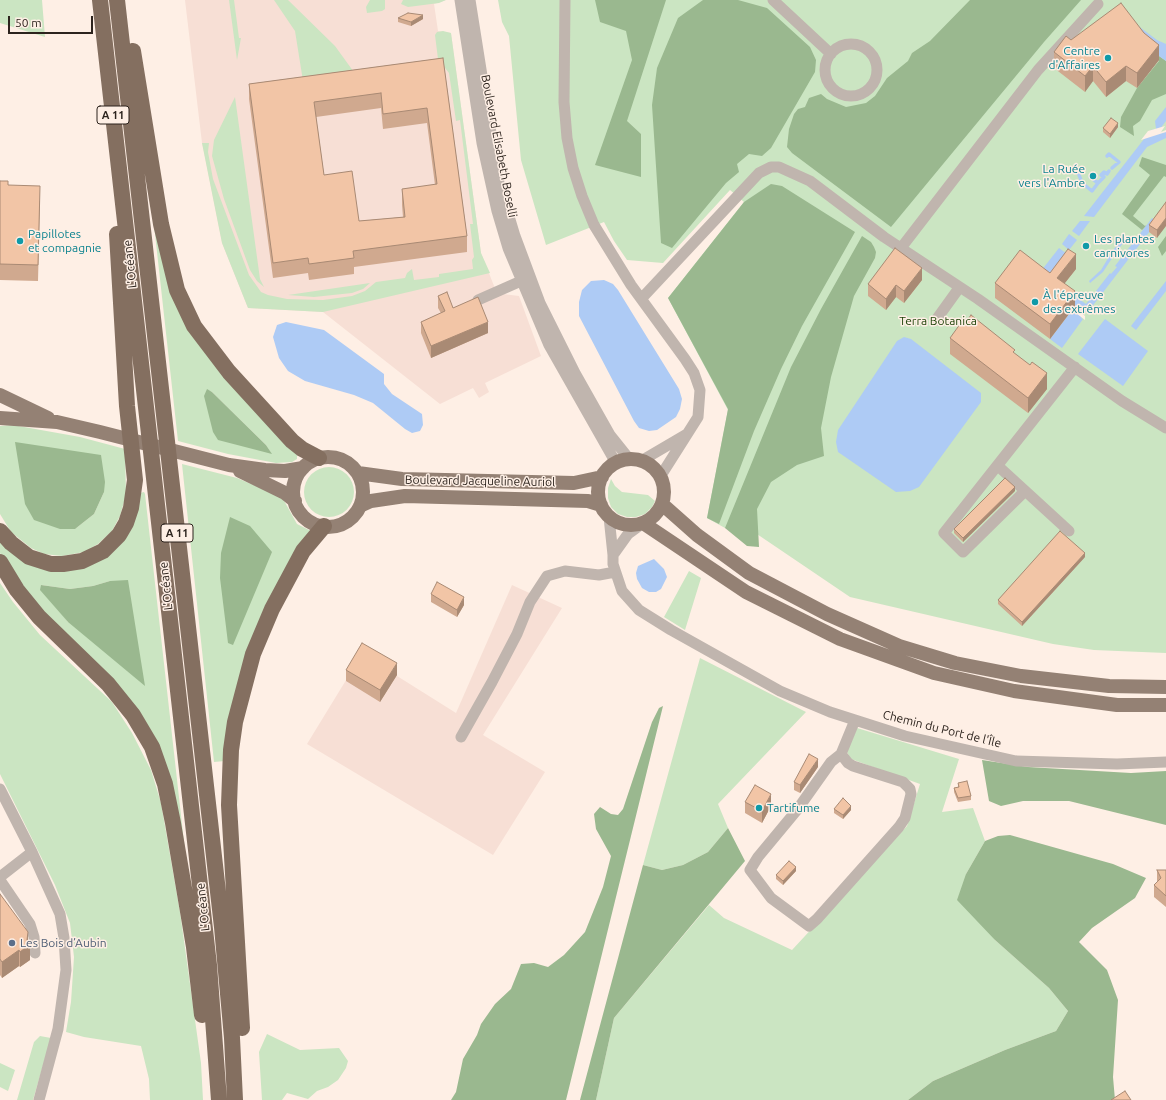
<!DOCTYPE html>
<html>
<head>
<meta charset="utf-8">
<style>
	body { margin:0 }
	#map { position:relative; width:1166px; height:1100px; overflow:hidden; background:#feefe5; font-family:Ubuntu,sans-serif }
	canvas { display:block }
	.scale { position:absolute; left:8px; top:16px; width:85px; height:18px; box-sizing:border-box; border:2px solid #2c231d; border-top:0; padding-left:5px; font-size:12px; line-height:14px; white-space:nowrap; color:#2c231d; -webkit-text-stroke:3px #feefe5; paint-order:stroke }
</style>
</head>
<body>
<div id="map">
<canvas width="1166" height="1100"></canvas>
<div class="scale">50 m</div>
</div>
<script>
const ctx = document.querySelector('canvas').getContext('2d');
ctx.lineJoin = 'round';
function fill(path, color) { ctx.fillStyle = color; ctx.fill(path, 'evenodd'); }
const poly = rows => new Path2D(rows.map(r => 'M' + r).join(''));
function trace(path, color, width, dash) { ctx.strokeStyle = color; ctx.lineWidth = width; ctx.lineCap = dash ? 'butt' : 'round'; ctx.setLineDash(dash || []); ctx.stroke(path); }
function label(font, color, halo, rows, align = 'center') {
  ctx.font = font + ' Ubuntu,sans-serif'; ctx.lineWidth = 3; ctx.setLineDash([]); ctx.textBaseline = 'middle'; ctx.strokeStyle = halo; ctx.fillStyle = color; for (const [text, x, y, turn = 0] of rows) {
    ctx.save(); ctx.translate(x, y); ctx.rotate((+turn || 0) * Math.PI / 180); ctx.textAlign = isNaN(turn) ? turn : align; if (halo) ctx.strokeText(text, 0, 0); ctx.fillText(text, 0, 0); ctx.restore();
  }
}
fill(poly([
	[185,0,446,0,434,4,438,31,451,33,481,253,498,296,503,294,519,296,541,356,485,383,489,392,479,398,473,388,440,404,323,312,248,308,222,243,202,143],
	[512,585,562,608,483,735,545,772,493,855,307,744,362,654,456,713]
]), '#f7dfd5');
fill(poly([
	[0,0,42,0,45,37,0,23],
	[229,0,234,0,239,38,241,38,237,60],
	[274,0,288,0,335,46,356,75,303,81,295,31],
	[370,0,385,0,385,9,382,11,367,13,366,7],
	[403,0,446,0,439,3,408,7,401,4],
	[498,0,1166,0,1166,653,1094,650,1053,644,850,597,751,530,725,528,707,518,728,410,668,298,744,202,730,190,663,263,627,260,614,241,604,222,546,245,521,160,509,36,502,22],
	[443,31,451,33,481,253,490,273,323,312,248,308,222,243,202,143,209,143,208,152,213,179,249,275,261,292,268,295,287,299,323,300,352,296,365,291,376,282,405,278,407,273,412,269,414,280,439,277,439,274,473,269,472,260,474,257,470,224,473,224,460,120,456,121,449,73,438,59,435,35,437,32],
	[235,97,260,279,264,287,257,281,250,270,224,199,212,156,214,140],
	[152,207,169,281,297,455,297,459,292,462,276,463,228,454,178,441],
	[207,390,212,392,266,445,271,453],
	[370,283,363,289,352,293,314,297,288,295],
	[13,425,80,437,125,449,126,495,120,516,112,531,98,544,84,552,62,556,44,554,31,548,11,532,0,514,0,426],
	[104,492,94,514,75,529],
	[182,464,237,478,282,497,297,524,311,531,276,590,225,761,214,762],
	'304 492a25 25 0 1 1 50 0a25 25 0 1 1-50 0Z',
	[611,479,615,486,622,492,648,495,655,501,652,507,645,514,636,517,627,517,618,514,611,507,608,498,608,488],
	[144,492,145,494,185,851,163,760,64,636,11,574,0,553,0,539,15,554,99,559,140,493],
	[110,581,68,622,41,585,70,589,93,586],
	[689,571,701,578,685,630,664,617],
	[0,583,13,602,40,635,112,702,132,733,151,770,161,803,180,912,201,1063,203,1100,150,1100,149,1079,141,1046,84,1037,66,1032,71,1002,74,957,70,923,55,885,0,774],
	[700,658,806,712,718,804,728,828,708,852,683,865,662,870,643,865],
	[857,728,959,759,942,812,973,808,985,841,966,874,995,940,1049,988,1068,1011,1056,1031,1005,1050,933,1081,908,1100,596,1100,614,1018,709,905,724,918,792,950,907,826,920,784,851,759,847,752],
	[267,1034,300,1050,339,1048,348,1061,346,1068,338,1080,328,1087,317,1091,308,1099,287,1093,282,1100,262,1100,259,1052],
	[40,1036,51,1038,33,1100,17,1100,34,1042],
	[0,1063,15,1070,8,1091,0,1087]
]), '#cbe5c2');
fill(poly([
	[595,0,666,0,627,121,641,134,641,177,595,165,632,60,626,31,600,22],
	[703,0,738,0,767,8,810,47,816,60,815,72,771,148,762,156,749,154,737,164,739,172,726,183,672,248,661,243,652,105,657,68,678,18],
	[970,0,1081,0,1044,42,891,227,792,153,787,147,789,129,794,114,798,109,805,107,809,98,821,94,827,99,846,107,866,103,875,96,887,78,908,61,912,53,930,41],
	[1152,51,1166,61,1166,94,1152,100,1140,121,1133,126,1134,136,1120,127,1121,117,1137,88,1159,61],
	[1142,157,1166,165,1166,177,1164,176,1133,216,1145,226,1147,225,1142,230,1122,214,1150,175,1139,166],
	[771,184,782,186,855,232,802,326,781,369,754,431,719,524,707,518,728,409,668,298,744,202],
	[862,236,871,242,874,247,876,252,875,258,854,296,831,377,821,428,824,456,797,465,771,482,757,509,759,547,747,546,725,528,791,367,821,309],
	[1166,236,1166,251,1162,256,1158,247],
	[207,389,212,392,266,445,272,454,218,440,213,432,204,396],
	[15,442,101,455,105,482,104,492,94,514,75,529,60,529,34,520,25,504],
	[230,517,250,526,272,552,233,645,228,643,220,578,221,553],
	[128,580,145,686,68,622,40,590,41,585,70,589,93,586,110,581],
	[663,706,566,1100,451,1100,456,1092,463,1059,477,1035,481,1024,495,1004,511,989,521,964,534,963,548,967,564,955,585,932,603,887,611,856,596,829,594,814,600,807,611,814,618,815,623,809,652,722,659,708],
	[982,760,1028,767,1131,773,1166,771,1166,825,1069,801,1023,801,1001,806,989,801],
	[728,828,745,861,614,1018,596,1100,580,1100,643,865,662,870,683,865,708,852],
	[1010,835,1113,864,1146,878,1135,898,1092,928,1079,942,1107,970,1118,1000,1113,1077,1115,1100,908,1100,933,1081,1005,1050,1056,1031,1068,1011,1049,988,995,940,957,900,966,874,985,841,998,836]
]), '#9ab88f');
fill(poly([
	[1137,25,1157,40,1166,44,1166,61,1152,51],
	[1166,107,1166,121,1156,134,1166,132,1166,138,1147,147,1094,217,1084,216,1151,130,1156,129,1155,121],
	[1152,218,1157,222,1091,308,1089,307,1081,318,1083,319,1062,348,1050,339,1075,306,1041,271,1059,248,1067,254,1061,286,1086,304,1110,273,1111,274,1117,267,1115,266],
	[1080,221,1090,221,1079,236,1072,231],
	[1069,234,1077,240,1069,250,1062,244],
	[1122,240,1124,242,1116,252,1103,272,1090,283,1089,281,1101,270,1113,250],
	[604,280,613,284,618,290,679,389,682,399,680,409,676,417,657,430,649,431,639,428,634,421,579,316,579,302,582,290,591,281],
	[1166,281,1166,291,1136,330,1131,326],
	[1105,319,1148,351,1123,386,1078,354],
	[286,322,324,330,384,374,384,384,392,394,422,414,423,425,420,431,412,433,405,429,373,403,354,395,305,381,288,371,279,358,273,337,277,325],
	[904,337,911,339,981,393,981,402,919,487,910,491,896,492,838,452,836,442,838,430,897,341],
	[654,559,664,569,667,577,661,589,656,592,649,592,642,588,637,579,636,573,638,566]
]), '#aecbf5');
fill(poly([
	[1165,126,1161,132,1166,130,1166,132,1141,140,1148,131],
	[1074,307,1085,316,1085,320,1072,310]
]), '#feefe5');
trace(poly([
	[1107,156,1109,154,1119,162,1112,168],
	[1078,172,1082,183,1092,191,1098,183,1094,180,1096,177,1094,175,1090,177],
	[1098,183,1104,177,1101,175,1104,172,1107,174,1109,171]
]), '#aecbf5', 3.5);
trace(poly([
	[460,0,482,143,497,211,508,248,549,345,616,463],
	[470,0,499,183,515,236,540,303,575,373,610,435,630,460],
	[565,0,564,102,567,138,573,168,582,196,594,225,631,285,685,359,694,373,700,390,698,417,660,477],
	[773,0,831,54],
	'825 70a26 26 0 1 1 52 0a26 26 0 1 1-52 0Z',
	[901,248,1038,70,1098,4],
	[642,298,759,173,771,167,779,167,810,181,884,237,978,299,1122,401,1166,428],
	[478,300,521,281],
	[936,320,959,288],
	[641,461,687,434],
	[998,466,1069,531],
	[1024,492,963,552,944,533,1075,367],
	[609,517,613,555,628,534,643,523],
	[613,555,613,564,622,591,639,610,671,630,780,691,830,712,905,736,1016,761,1117,764,1166,762],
	[461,737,492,682,517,634,530,602,547,576,565,571,599,575,615,572],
	[841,754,848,763,853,766,903,782,910,789,911,794,905,818,899,827,817,919,809,926,771,898,750,870,758,857,797,810,831,762,841,754,855,720],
	[0,789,32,852,60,914,64,938,66,970,58,1029,39,1100],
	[0,877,32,852],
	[0,880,30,924,34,937,35,953]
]), '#c0b5ae', 11);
trace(poly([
	[0,395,48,418],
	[0,418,57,422,100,432,229,465,265,470,285,471,303,468],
	'293 492a35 35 0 1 1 70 0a35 35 0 1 1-70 0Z',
	'598 492a33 33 0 1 1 66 0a33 33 0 1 1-66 0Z',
	[240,471,285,493,295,501],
	[358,473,402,479,574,483,602,477],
	[662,504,697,535,749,573,827,614,899,646,955,663,1021,676,1109,686,1166,687],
	[360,506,371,501,405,496,588,501,601,505],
	[643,523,746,592,840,639,934,673,1014,691,1117,705,1166,705]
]), '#948174', 14);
trace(poly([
	[100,0,209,965,219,1100],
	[117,0,222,927,232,1038,235,1100],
	[133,51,161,224,177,290,194,326,229,372,292,441,302,449,319,458],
	[0,531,11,543,29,557,51,564,63,564,82,561,103,551,119,535,126,523,131,508,135,480,127,406,117,234],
	[0,562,17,590,39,617,108,684,133,715,152,747,165,784,173,823,194,947,202,1015],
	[242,1028,229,805,231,750,235,722,253,654,272,609,303,551,324,526]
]), '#846f60', 16);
fill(poly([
	[398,18,423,19,411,26,398,22],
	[1071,40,1159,60,1137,88,1126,81,1106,97,1093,81,1085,92,1054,68,1054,52],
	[443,58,467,236,467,252,354,267,354,274,309,280,308,273,273,278,249,99,249,84],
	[381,108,383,129,427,123,435,185,402,189,402,205,403,217,359,221,324,175,316,117],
	[1118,127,1110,138,1103,132,1103,128],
	[0,181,40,201,38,281,0,280],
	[1166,202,1157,238,1149,232,1149,225],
	[1076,269,1064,284,1075,306,1050,339,995,298,995,283,1050,273],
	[922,280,904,303,896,297,886,310,868,296,868,284],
	[438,296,453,308,488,333,431,358,421,333,421,322,441,313,438,308],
	[950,338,1015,354,1047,389,1028,413,950,354],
	[1015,491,963,542,954,533,954,529],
	[1085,557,1022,626,998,604,998,600],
	[431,594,464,605,457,617,431,602],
	[346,670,397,675,380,702,346,681],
	[818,767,800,793,794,790,794,782],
	[958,783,971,796,971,800,958,802,954,792,954,788,958,787],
	[745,802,771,806,762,823,745,813],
	[834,809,851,810,843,819,834,813],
	[1157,870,1166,870,1166,907,1154,897,1154,885,1157,882],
	[796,871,783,885,776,879,776,875],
	[0,894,28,941,30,960,20,967,19,966,2,978,0,975]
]), '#d0a98f');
fill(poly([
	[423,15,423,19,411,26,411,22],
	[1159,45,1159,60,1137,88,1137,73],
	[1093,66,1093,81,1085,92,1085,76],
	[1126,66,1126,81,1106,97,1106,82],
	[1118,123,1118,127,1110,138,1110,134],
	[1166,218,1166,226,1157,238,1157,230],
	[1076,254,1076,269,1057,293,1057,278],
	[922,268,922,280,904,303,904,291],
	[896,285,896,297,886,310,886,299],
	[1075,291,1075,306,1050,339,1050,324],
	[488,322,488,333,431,358,431,346],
	[1047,373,1047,389,1028,413,1028,398],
	[1015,487,1015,491,963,542,963,538],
	[1085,553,1085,557,1022,626,1022,622],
	[464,597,464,605,457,617,457,610],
	[397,663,397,675,380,702,380,690],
	[818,759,818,767,800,793,800,785],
	[771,794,771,806,762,823,762,811],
	[851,806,851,810,843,819,843,815],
	[796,867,796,871,783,885,783,881],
	[28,932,28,946,30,944,30,960,20,967,20,952],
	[19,950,19,966,2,978,2,962]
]), '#a98a74');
const building = poly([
	[1121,3,1144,33,1159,45,1137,73,1126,66,1106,82,1093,66,1085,76,1054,52,1066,36,1071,40,1121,3],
	[408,13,423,15,411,22,398,18,408,13],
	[443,58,467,236,353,251,354,258,309,264,308,258,273,263,249,84,443,58],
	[381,93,383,114,427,108,437,184,402,189,405,217,359,221,352,171,324,175,314,102,381,93],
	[1111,118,1118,123,1110,134,1103,128,1111,118],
	[0,181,8,181,8,185,40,186,38,265,0,264,0,181],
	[1166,202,1166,218,1157,230,1149,225,1166,202],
	[895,248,922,268,904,291,896,285,886,299,868,284,895,248],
	[1068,249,1076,254,1057,278,1075,291,1050,324,995,283,1020,250,1050,273,1068,249],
	[447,292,453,308,478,297,488,322,431,346,421,322,445,311,438,296,447,292],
	[971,315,1015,350,1013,352,1030,365,1032,362,1047,373,1028,398,950,338,963,320,966,322,971,315],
	[1005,478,1015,487,963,538,954,529,1005,478],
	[1060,531,1085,553,1022,622,998,600,1060,531],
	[437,582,464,597,457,610,431,594,437,582],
	[362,643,397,663,380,690,346,670,362,643],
	[809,754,818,759,800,785,794,782,809,754],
	[967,781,971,796,958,798,954,788,959,787,958,783,967,781],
	[755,785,771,794,762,811,745,802,755,785],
	[843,798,851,806,843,815,834,809,843,798],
	[789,861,796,867,783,881,776,875,789,861],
	[1157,870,1166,870,1166,896,1154,885,1161,878,1157,870],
	[0,894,28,932,27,940,30,944,20,952,19,950,2,962,0,959,0,894],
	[1125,1091,1131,1100,1111,1100,1125,1091]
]);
fill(building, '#f2c5a6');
trace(building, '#a98a74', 1);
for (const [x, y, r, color] of [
	[1108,58,4,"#0f9aa8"],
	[1093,176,4,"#0f9aa8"],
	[20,241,4,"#0f9aa8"],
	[1086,246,4,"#0f9aa8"],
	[1035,302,4,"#0f9aa8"],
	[759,808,4,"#0f9aa8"],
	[12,943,4,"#5c6f8a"]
]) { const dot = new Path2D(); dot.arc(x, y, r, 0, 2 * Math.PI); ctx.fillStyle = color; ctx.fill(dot); trace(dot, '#feefe5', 1.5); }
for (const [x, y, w] of [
	[113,115,32],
	[177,533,32]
]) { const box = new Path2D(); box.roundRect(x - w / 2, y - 9, w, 18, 3); ctx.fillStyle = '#feefe5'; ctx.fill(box); trace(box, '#2c231d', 1); }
label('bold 11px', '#2c231d', null, [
	["A 11",113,115],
	["A 11",177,533]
]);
label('12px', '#0d838f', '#feefe5', [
	["Centre",1100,51,"right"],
	["d'Affaires",1100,65,"right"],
	["La Ruée",1085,169,"right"],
	["vers l'Ambre",1085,183,"right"],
	["Papillotes",28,234],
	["et compagnie",28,248],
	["Les plantes",1094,239],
	["carnivores",1094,253],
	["À l'épreuve",1043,295],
	["des extrêmes",1043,309],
	["Tartifume",767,808]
], 'left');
label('12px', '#2c231d', '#feefe5', [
	["Boulevard Elisabeth Boselli",499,146,79],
	["L’Océane",130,264,-96],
	["Boulevard Jacqueline Auriol",480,481,1],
	["L’Océane",166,586,-96],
	["Chemin du Port de l'Île",942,729,14],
	["L’Océane",203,907,-96]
]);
label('12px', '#193f03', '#feefe5', [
	["Terra Botanica",938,321]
]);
label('12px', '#4e5e75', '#feefe5', [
	["Les Bois d’Aubin",20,943]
], 'left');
</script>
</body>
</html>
